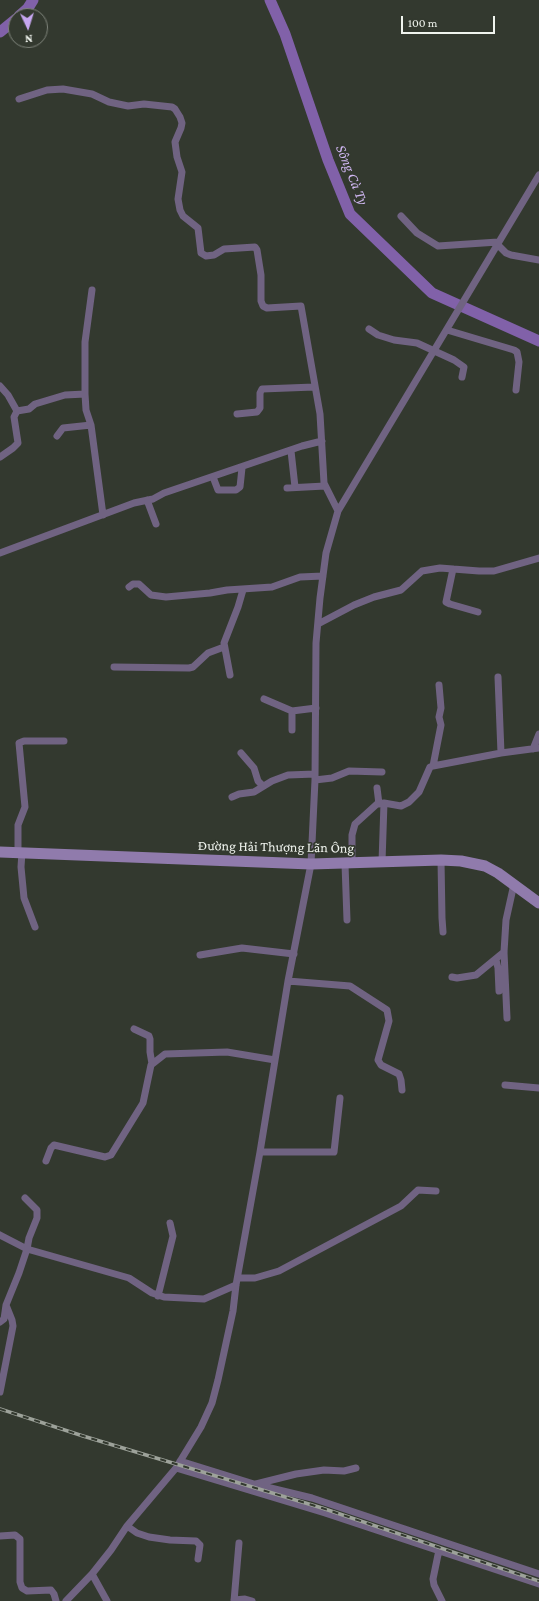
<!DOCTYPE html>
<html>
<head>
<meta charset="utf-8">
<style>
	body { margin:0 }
	#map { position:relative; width:539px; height:1601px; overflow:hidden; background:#33392f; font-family:"Crimson Pro",serif }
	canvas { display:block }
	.north { position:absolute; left:8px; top:8px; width:40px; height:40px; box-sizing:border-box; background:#33392f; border:1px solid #7f847b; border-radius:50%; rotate:176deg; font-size:11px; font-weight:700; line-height:16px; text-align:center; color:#f0f4ee }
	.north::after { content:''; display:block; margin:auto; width:14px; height:18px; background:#c6a6f0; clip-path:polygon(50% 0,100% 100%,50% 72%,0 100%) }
	.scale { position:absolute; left:401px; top:16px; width:94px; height:18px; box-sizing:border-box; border:2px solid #f0f4ee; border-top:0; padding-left:5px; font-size:12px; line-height:14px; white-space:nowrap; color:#f0f4ee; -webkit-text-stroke:3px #33392f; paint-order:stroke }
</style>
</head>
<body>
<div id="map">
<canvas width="539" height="1601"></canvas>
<div class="north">N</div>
<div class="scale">100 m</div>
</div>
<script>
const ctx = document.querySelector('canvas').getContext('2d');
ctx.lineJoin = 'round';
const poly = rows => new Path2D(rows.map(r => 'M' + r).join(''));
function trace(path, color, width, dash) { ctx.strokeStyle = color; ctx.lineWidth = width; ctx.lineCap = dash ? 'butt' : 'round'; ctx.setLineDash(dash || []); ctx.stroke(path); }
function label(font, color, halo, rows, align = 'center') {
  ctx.font = font + ' "Crimson Pro",serif'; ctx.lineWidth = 3.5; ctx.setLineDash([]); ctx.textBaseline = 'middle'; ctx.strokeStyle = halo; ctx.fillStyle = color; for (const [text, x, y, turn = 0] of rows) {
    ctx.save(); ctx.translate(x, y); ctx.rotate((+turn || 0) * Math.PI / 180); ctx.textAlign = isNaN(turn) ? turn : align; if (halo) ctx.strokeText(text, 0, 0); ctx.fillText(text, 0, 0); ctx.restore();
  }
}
trace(poly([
	[270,0,285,34,328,160,350,214,432,293,539,341],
	[19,16,28,8,33,0],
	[0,32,16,19]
]), '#8161a9', 11);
trace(poly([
	[19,99,47,90,63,89,92,94,109,102,128,106,144,104,172,107,175,109,180,117,182,123,181,128,175,142,177,157,182,172,178,199,180,210,183,216,198,228,201,253,206,256,214,255,224,249,255,247,257,250,261,275,261,301,263,306,267,308,301,306,320,414,324,483,338,511],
	[401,216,417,233,438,246,498,242],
	[497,244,506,253,511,255,539,260],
	[92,290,85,342,85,394,86,410,91,425,103,515],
	[369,329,378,335,394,340,417,343,454,360,464,367,462,377],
	[447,330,514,350,517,352,519,362,516,390],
	[0,386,8,395,17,411],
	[237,414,257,412,260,408,260,393,262,389,314,387],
	[57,436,63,428,91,425],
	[291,451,295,487],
	[0,457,13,448,18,443,14,417,17,411,29,409,35,404,65,395,85,394],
	[213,477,218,490,236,490,240,487,242,468],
	[287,488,325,486],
	[147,500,156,524],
	[0,553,134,503,153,499,164,493,302,446,322,441],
	[453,569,446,602,450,604,478,612],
	[129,587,133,584,139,584,151,595,166,597,210,593,227,590,272,587,300,577,323,576],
	[318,624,354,605,374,597,401,590,422,571,440,568,479,571,494,571,539,558],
	[114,667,189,668,193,667,208,653,224,647],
	[230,675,224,643,238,607,243,590],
	[498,677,501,753],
	[264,699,292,711,316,708],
	[292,730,292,711],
	[533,749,539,734],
	[241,753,254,768,258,781,263,786],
	[433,766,441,725,439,717,441,708,439,685],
	[315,780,332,778,349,771,382,772],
	[377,788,379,804],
	[232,797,239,794,254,792,272,781,288,775,315,774],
	[18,852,18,825,25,807,19,743,24,741,64,741],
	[22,852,21,867,24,898,35,927],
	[441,860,442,918,443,932],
	[382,862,384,803],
	[345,864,347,920],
	[352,864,352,835,355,824,377,804,384,803,401,806,409,802,419,792,430,767,433,766,501,753,539,748],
	[200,955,242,948,294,954],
	[496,960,498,968,499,991],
	[452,977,457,978,476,975,504,952],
	[288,981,350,986,387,1010,389,1021,378,1060,381,1065,399,1074,401,1080,402,1090],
	[507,1018,504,952,506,920,514,884],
	[134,1029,149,1036,150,1039,150,1052,152,1064],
	[505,1085,539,1088],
	[260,1152,334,1152,340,1098],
	[46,1161,51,1148,54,1145,105,1157,111,1155,143,1103,151,1065,165,1054,227,1052,275,1060],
	[0,1235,27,1249,129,1278,152,1293,164,1297,204,1299,236,1285],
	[238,1278,255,1278,279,1271,401,1206,418,1190,436,1191],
	[158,1296,173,1236,170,1223],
	[0,1322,4,1319,6,1305],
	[0,1392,13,1326,12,1320,6,1305,19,1273,27,1249,29,1238,37,1218,37,1210,25,1198],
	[180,1461,254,1484,312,1498,539,1574],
	[176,1468,325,1513,539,1584],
	[256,1484,296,1474,324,1470,344,1471,356,1468],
	[127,1526,137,1533,149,1537,170,1540,196,1541,200,1545,198,1559],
	[0,1536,15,1535,20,1539,20,1582,22,1588,27,1591,51,1590,54,1594,56,1601],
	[439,1550,433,1579,434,1585,442,1601],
	[92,1574,107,1601],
	[234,1600,245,1599,252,1601],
	[66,1601,92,1574,111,1550,127,1526,176,1468,201,1427,212,1403,218,1380,233,1311,236,1285,260,1152,288,981,311,864,315,780,316,643,320,598,326,553,338,511,539,175],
	[234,1601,239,1543]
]), '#706382', 7);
trace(poly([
	[0,852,311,864,441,860,461,861,485,866,498,873,539,903]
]), '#907bac', 11);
const rail = poly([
	[0,1409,83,1436,322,1508,539,1581]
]);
trace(rail, '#9da29a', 3.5);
trace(rail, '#33392f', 2, [6]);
label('14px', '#f0f4ee', '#33392f', [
	["Đường Hải Thượng Lãn Ông",276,847,1]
]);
label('italic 15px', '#cfb6f1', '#33392f', [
	["Sông Cà Ty",352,175,68]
]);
</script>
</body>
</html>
